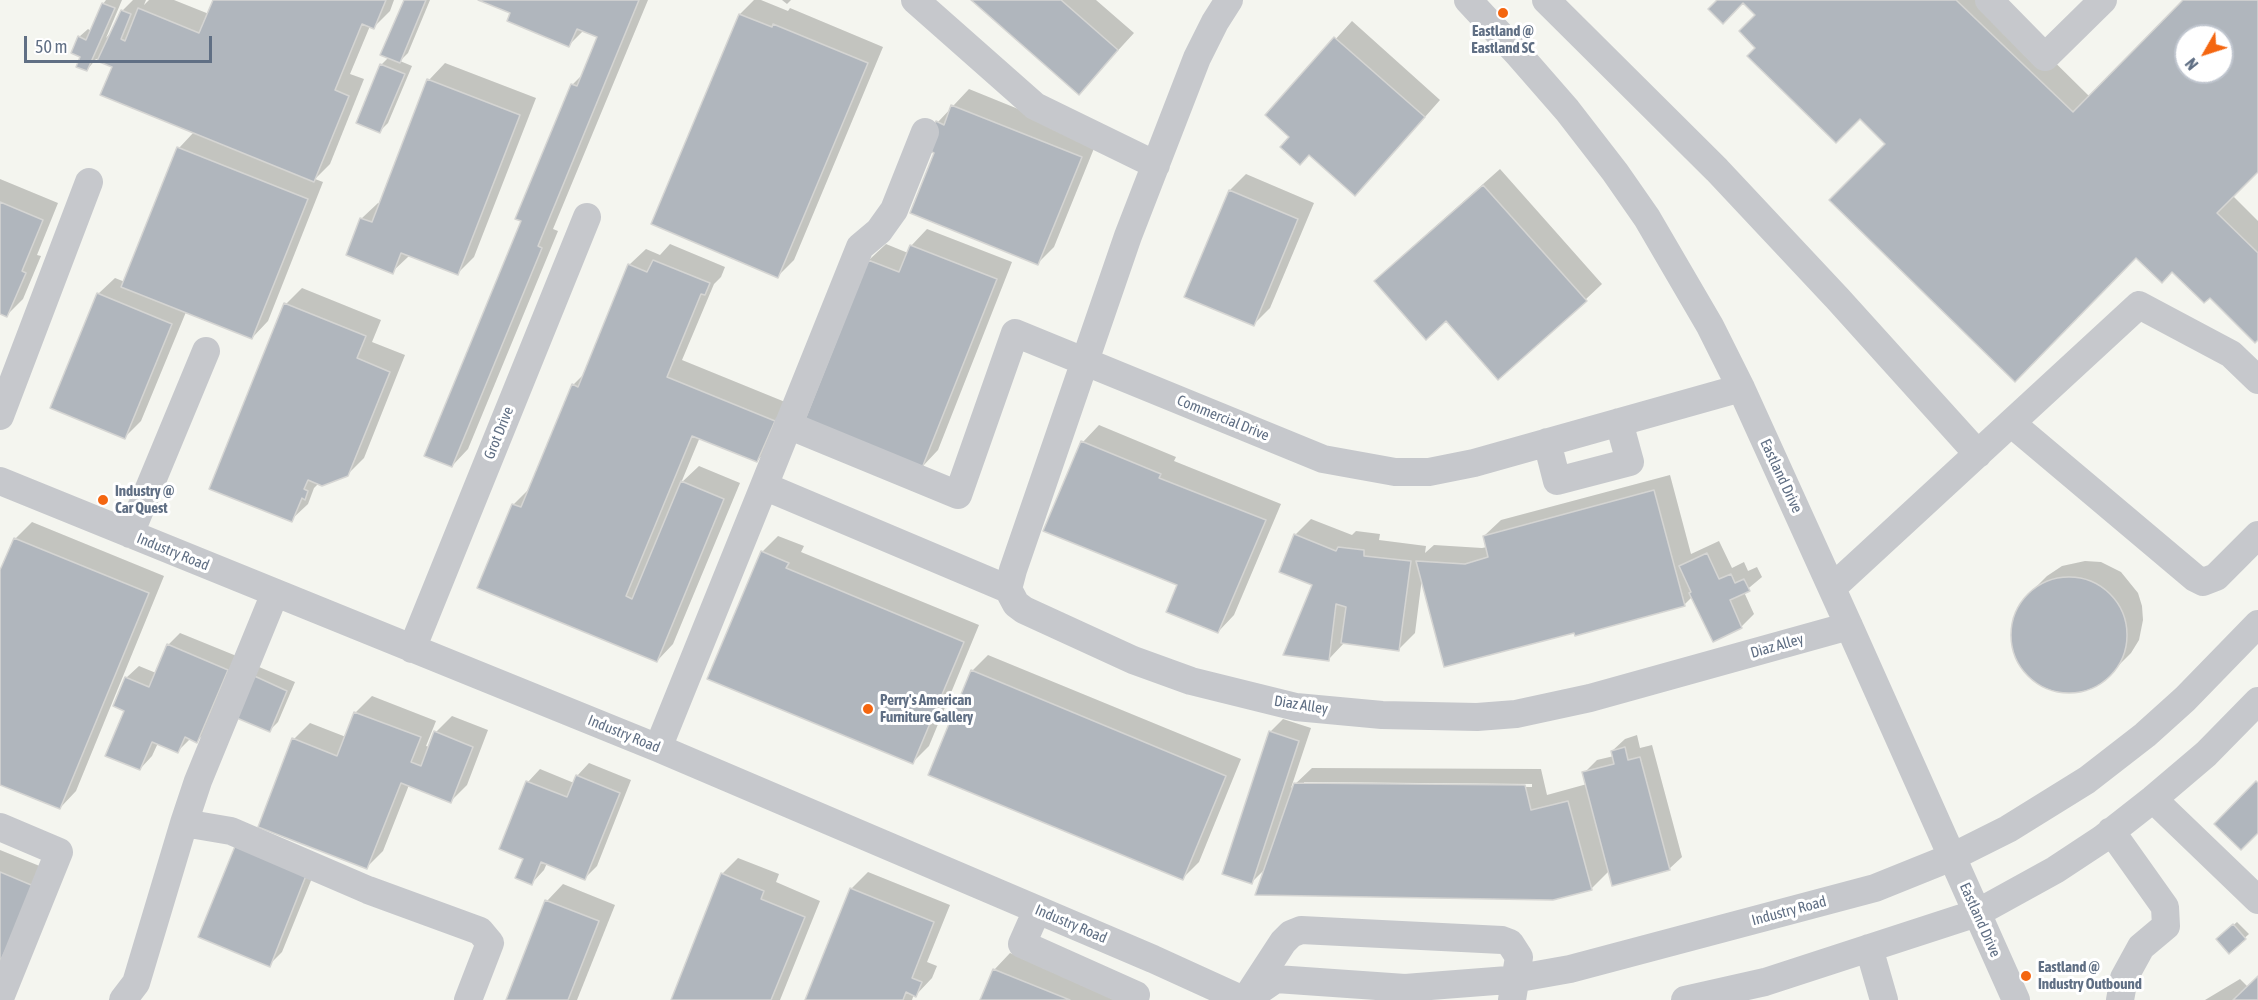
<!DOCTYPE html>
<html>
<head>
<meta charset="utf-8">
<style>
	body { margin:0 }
	#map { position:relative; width:2258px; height:1000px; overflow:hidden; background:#f4f5ef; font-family:"Asap Condensed",sans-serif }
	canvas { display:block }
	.north { position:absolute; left:2174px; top:24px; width:60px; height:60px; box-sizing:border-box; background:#fff; border:2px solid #bfc5ce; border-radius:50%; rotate:231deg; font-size:16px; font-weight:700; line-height:24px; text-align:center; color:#606f84 }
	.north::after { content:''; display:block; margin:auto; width:21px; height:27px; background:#f46610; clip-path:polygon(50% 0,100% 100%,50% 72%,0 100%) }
	.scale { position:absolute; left:24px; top:36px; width:188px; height:27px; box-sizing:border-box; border:3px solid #606f84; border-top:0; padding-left:8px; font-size:18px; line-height:21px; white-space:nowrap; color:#606f84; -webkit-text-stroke:4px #fff; paint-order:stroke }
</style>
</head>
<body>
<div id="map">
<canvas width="2258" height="1000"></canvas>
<div class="north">N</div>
<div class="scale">50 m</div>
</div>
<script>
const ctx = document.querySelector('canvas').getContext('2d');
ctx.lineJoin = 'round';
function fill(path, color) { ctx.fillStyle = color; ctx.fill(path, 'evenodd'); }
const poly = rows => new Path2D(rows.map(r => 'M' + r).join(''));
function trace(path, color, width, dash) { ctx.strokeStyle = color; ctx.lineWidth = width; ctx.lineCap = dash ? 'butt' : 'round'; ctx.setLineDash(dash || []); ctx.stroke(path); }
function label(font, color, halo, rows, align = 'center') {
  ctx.font = font + ' "Asap Condensed",sans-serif'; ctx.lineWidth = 6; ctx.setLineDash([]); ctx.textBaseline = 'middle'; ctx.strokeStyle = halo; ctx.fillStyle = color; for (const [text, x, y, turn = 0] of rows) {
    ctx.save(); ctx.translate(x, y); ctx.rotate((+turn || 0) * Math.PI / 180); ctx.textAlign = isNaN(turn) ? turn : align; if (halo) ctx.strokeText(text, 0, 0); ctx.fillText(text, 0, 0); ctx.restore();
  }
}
fill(poly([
	[106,0,122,0,106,38,115,28,122,11,133,0,146,0,144,5,149,0,174,0,209,14,214,0,394,0,390,11,374,27,370,26,350,74,364,79,330,164,315,179,323,182,268,321,252,338,186,312,141,421,124,438,98,294,115,278,125,282,179,148,194,132,114,66,96,59,87,70,79,37,88,29,91,31,103,4],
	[405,0,430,0,408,53,400,61,412,66,388,123,380,131,381,65,389,57],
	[482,0,648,0,553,229,558,231,468,449,452,466,523,220,572,85,584,73,599,36,584,30,569,45,512,12],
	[754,0,761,0,788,11,790,8,883,47,794,260,778,276,740,14],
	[782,0,791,0,787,4],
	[974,0,1096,0,1134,33,1079,93],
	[1719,0,1989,0,2012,20,2090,97,2185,0,2258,0,2258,170,2233,196,2258,221,2258,338,2210,296,2173,271,2136,256,1887,144,1860,117,1757,47,1757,15,1743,2],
	[2186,36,2222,36,2222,72,2186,72],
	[1352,21,1440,100,1371,178,1291,137,1267,115],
	[445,63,536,98,474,257,458,273,409,256,392,272,361,219,378,203,381,204,429,80],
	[969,89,1097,141,1054,247,1038,263,936,152,938,122],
	[1500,169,1602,284,1585,300,1446,319,1392,265],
	[1246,174,1314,203,1270,308,1254,324,1230,190],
	[0,179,58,203,37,255,41,256,23,299,7,315,0,312],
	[927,229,1012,262,938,450,922,467,869,260,886,244,908,253,911,246],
	[670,244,725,267,721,277,714,284,682,360,790,404,773,444,757,461,700,437,681,483,699,466,740,483,673,644,657,661,513,505,530,488,573,385,585,373,629,265,646,249,660,255],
	[302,288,381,320,372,342,405,355,364,458,347,475,319,483,314,488,308,504,291,520,286,304],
	[1099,425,1176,457,1174,461,1281,504,1234,615,1218,632,1179,584,1083,442],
	[1670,475,1691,554,1719,541,1732,568,1744,562,1748,571,1757,567,1762,577,1744,592,1754,614,1741,627,1692,597,1684,605,1575,631,1422,578,1415,633,1399,649,1344,643,1328,660,1313,585,1295,535,1311,519,1352,535,1356,531,1380,534,1379,540,1426,546,1425,553,1434,545,1482,548,1487,547,1484,536,1501,520],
	[32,522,164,576,76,791,60,808,0,783,0,574,15,539],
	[778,536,804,546,801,552,979,625,929,746,913,762,762,552],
	[2085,561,2101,562,2121,572,2138,593,2142,606,2143,620,2139,640,2131,653,2114,670,2098,684,2084,690,2066,692,2047,687,2037,681,2025,671,2014,649,2013,628,2016,614,2030,593,2047,576,2062,566],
	[180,633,239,657,209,729,197,741,191,738,178,751,158,743,152,756,140,769,126,710,126,678,139,666,156,673,168,645],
	[988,655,1241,759,1199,862,1183,878,972,671],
	[259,667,295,682,278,722,269,731,234,715],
	[372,696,436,721,426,746,430,747,436,732,452,716,488,730,467,785,451,801,409,785,383,851,367,867,294,739,310,723,346,737,355,713],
	[1283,719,1311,728,1291,788,1312,768,1541,769,1547,795,1587,784,1584,773,1597,760,1614,756,1612,751,1625,739,1637,735,1640,748,1652,745,1682,857,1669,869,1610,870,1591,889,1267,867,1252,882,1270,732],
	[1304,782,1532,784,1532,787,1304,785],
	[589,763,631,780,597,866,585,878,547,863,544,870,532,883,525,858,528,782,540,769,574,783,577,776],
	[0,850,52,871,0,960],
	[321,856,282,952,269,965,200,937],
	[738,858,779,874,776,882,820,901,780,1000,672,1000,722,874],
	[868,872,950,905,927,962,937,966,932,978,916,995,914,994,912,1000,806,1000,851,889],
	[563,884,615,905,577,1000,508,1000,547,901],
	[2237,922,2249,934,2229,952,2222,935],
	[1010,953,1115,996,1113,1000,982,1000,994,970],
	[2258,977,2258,1000,2205,1000,2240,979,2248,987]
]), '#0003');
const building = poly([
	[213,0,386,0,374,29,362,24,335,90,349,96,314,182,100,95,112,67,97,61,121,10,131,14,121,39,125,41,138,8,199,33,213,0],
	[404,0,426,0,400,63,380,55,404,0],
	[478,0,639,0,538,246,542,248,452,467,424,456,521,221,515,219,571,84,577,86,597,37,577,29,569,47,507,21,510,13,478,0],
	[971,0,1061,0,1118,50,1079,95,971,0],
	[1717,0,1956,0,2073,112,2183,0,2258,0,2258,172,2217,213,2258,253,2258,340,2255,343,2210,298,2204,303,2172,272,2162,283,2136,258,2015,382,1829,200,1885,144,1860,119,1836,143,1747,56,1755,48,1739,31,1755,15,1743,3,1723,24,1708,9,1717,0],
	[2186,36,2222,36,2222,72,2186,72,2186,36],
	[102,3,115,8,87,71,76,67,80,57,71,53,78,36,86,40,102,3],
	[739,14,772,27,773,24,868,63,778,278,651,224,739,14],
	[1334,37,1425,117,1355,196,1309,155,1300,165,1280,147,1289,137,1265,115,1334,37],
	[380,64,405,74,380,133,356,123,380,64],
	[427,79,520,115,458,275,401,253,393,274,346,255,360,218,372,222,427,79],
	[951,105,1082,157,1038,265,910,213,934,153,925,149,936,121,944,125,951,105],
	[177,147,308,199,252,339,121,287,177,147],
	[1483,185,1587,301,1498,380,1446,321,1426,340,1374,281,1483,185],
	[1229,190,1298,219,1254,326,1184,297,1229,190],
	[0,202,43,220,22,271,26,273,7,317,0,314,0,202],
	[910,245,997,279,922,468,802,427,868,260,899,272,910,245],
	[653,260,710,283,705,295,701,294,667,377,775,421,757,462,692,436,626,596,632,599,681,481,724,499,657,662,477,588,512,504,521,507,572,384,578,387,628,264,647,272,653,260],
	[97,293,172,324,125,439,50,408,97,293],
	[284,303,366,336,357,358,390,372,348,476,322,486,308,480,304,489,308,491,305,500,302,498,292,522,209,489,284,303],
	[1081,441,1161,474,1159,478,1266,520,1218,633,1166,612,1177,585,1043,531,1081,441],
	[1654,490,1685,606,1575,636,1574,633,1444,667,1416,561,1465,564,1488,557,1483,536,1654,490],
	[1294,534,1336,551,1338,547,1364,550,1364,556,1411,561,1399,651,1341,643,1346,607,1336,604,1329,661,1283,655,1312,585,1279,572,1294,534],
	[14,538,149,593,60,809,0,785,0,570,14,538],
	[761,551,789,563,786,568,964,642,913,764,707,679,761,551],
	[1707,553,1719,579,1731,574,1735,583,1744,579,1750,591,1730,600,1742,628,1713,642,1689,593,1691,592,1679,566,1707,553],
	'2011 635a58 58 0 1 1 116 0a58 58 0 1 1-116 0Z',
	[167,644,228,670,197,743,185,737,178,753,152,742,140,770,105,756,124,711,113,706,125,677,149,687,167,644],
	[971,670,1226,776,1183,880,928,775,971,670],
	[250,674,287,691,270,732,232,716,250,674],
	[354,712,421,737,411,762,421,766,434,731,473,747,451,803,401,783,367,869,258,827,292,738,337,756,354,712],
	[1269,731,1299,741,1252,884,1222,874,1269,731],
	[1625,747,1628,760,1640,757,1670,870,1612,886,1582,772,1614,764,1611,751,1625,747],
	[576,775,620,793,585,880,541,862,532,885,515,878,523,859,499,849,526,781,567,797,576,775],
	[2256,781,2258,783,2258,833,2241,850,2214,824,2256,781],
	[1294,783,1525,785,1531,810,1568,801,1592,890,1553,900,1255,895,1294,783],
	[238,839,309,868,270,967,198,937,238,839],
	[0,872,36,887,0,962,0,872],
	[721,873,764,891,761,899,805,917,771,1000,671,1000,721,873],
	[850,888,934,922,912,978,922,982,916,997,906,992,903,1000,805,1000,850,888],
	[545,900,599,921,568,1000,506,1000,545,900],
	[2233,924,2246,939,2229,954,2216,939,2233,924],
	[993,969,1070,1000,980,1000,993,969],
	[2258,976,2258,1000,2233,1000,2258,976]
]);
fill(building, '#b0b6bd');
trace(building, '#d5d5d3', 1.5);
trace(poly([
	[915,0,1035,106,1156,165],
	[1229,0,1215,22,1197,58,1128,236,1013,570,1008,589,1016,604,1024,610,1133,660,1191,681,1296,707,1382,715,1477,717,1516,714,1590,698,1849,626],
	[1468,0,1519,55,1567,110,1615,172,1647,218,1710,326,1741,388,1849,626,2016,1000],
	[1546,0,1717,170,1838,299,1978,454],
	[1989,0,2045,57,2103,0],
	[0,416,89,182],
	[2011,423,2195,578,2203,582,2216,577,2258,535],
	[788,425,958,495,1015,333,1323,459,1395,472,1429,472,1474,463,1741,388],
	[1547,442,1557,481,1630,462,1619,422],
	[0,481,658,748,1153,959,1243,1000],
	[764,486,860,247,879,231,894,210,925,132],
	[130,534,206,351],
	[1832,588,2139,305,2231,354,2258,380],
	[412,649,587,217],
	[658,748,764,486,1008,589],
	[2153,799,2258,900],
	[184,823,198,781,275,593],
	[0,827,59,852,0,998],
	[2111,831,2165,907,2166,926,2141,947,2124,978,2120,1000],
	[1037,910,1022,944,1136,995],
	[1869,948,1884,1000],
	[1251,991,1283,942,1291,934,1301,930,1502,940,1510,943,1519,957,1512,1000],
	[123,1000,136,983,184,823,231,831,368,890,480,931,490,943,468,1000],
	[1245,1000,1276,979,1405,988,1508,980,1570,969,1875,888,1952,857,2008,829,2087,780,2145,735,2185,699,2258,624],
	[1685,1000,1765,982,1977,913,2055,870,2102,839,2153,799,2206,754,2258,701]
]), '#c6c8cc', 28);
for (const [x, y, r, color] of [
	[1503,13,6,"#f46610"],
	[103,500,6,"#f46610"],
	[868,709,6,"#f46610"],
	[2026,976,6,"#f46610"]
]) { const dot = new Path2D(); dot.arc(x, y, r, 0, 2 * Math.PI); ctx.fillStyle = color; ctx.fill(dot); trace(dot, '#fff', 2); }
label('bold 15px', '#606f84', '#fff', [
	["Eastland @",1503,31,"center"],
	["Eastland SC",1503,48,"center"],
	["Industry @",115,491],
	["Car Quest",115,508],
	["Perry's American",880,700],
	["Furniture Gallery",880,717],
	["Eastland @",2038,967],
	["Industry Outbound",2038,984]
], 'left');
label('15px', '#606f84', '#fff', [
	["Commercial Drive",1223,418,22],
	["Grot Drive",499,433,-68],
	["Eastland Drive",1781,476,65],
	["Industry Road",173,552,22],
	["Diaz Alley",1777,646,-16],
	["Diaz Alley",1301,705,9],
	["Industry Road",624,734,22],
	["Industry Road",1789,911,-15],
	["Eastland Drive",1980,920,66],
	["Industry Road",1071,924,23]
]);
</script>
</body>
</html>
